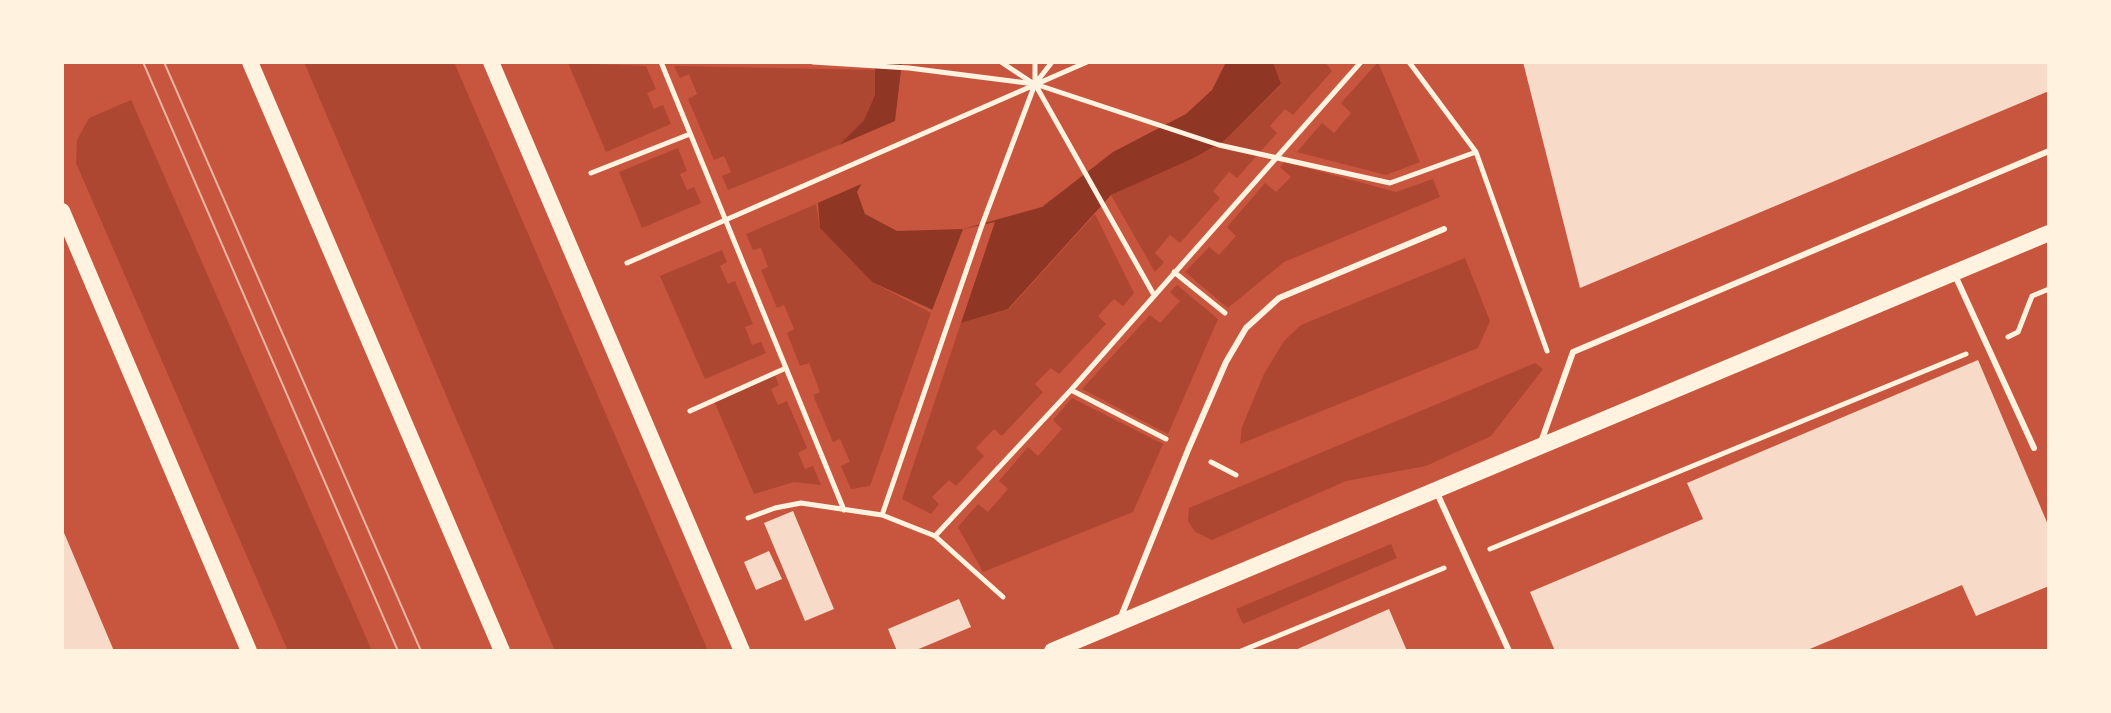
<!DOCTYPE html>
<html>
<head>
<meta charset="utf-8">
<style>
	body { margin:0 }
	#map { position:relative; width:2111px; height:713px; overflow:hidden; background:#c8553d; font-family:Barlow,sans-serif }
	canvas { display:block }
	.frame { position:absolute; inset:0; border:64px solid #fff3e0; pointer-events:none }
</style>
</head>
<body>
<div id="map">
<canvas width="2111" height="713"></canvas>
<div class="frame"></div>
</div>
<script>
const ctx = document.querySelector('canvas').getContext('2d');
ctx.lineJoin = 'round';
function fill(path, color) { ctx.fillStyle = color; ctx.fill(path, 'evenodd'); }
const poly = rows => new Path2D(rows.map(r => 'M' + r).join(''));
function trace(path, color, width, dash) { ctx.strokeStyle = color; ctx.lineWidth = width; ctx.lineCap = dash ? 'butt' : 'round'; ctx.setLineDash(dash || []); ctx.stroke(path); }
fill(poly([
	[304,62,454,62,708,651,555,651],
	[1273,62,1325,62,1332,71,1293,115,1285,109,1270,126,1277,133,1237,178,1229,172,1213,191,1220,198,1180,243,1170,235,1155,253,1164,262,1155,272,1111,195,1192,159,1224,141,1281,85],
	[1378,62,1420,162,1386,175,1297,152,1322,123,1334,133,1351,113,1341,103],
	[568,63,646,66,656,89,647,93,654,109,663,105,671,124,606,152],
	[674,66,877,70,875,95,864,120,839,145,728,190,722,176,731,172,724,156,714,160,688,99,697,94,689,74,680,78],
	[131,100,372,651,288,651,76,163,77,140,89,118],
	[678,148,687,171,680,174,687,190,694,187,701,203,642,228,619,172],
	[1285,162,1396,192,1433,179,1440,197,1284,262,1228,308,1185,272,1209,247,1219,255,1236,236,1227,227,1265,183,1276,192,1291,177,1280,167],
	[816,204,820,228,872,282,931,313,870,486,851,489,841,466,850,462,840,439,833,442,813,395,820,392,809,363,800,366,787,333,794,329,784,305,777,308,761,270,768,267,761,248,753,250,746,234],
	[1095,214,1134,293,1123,306,1114,299,1098,316,1106,324,1059,374,1051,368,1035,384,1043,392,1002,436,994,429,976,448,984,456,956,486,949,480,932,497,939,504,931,514,902,499,961,323,1009,309],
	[722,250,727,262,720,266,728,284,735,281,753,324,745,327,752,345,761,342,766,353,705,379,660,276],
	[1465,258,1490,321,1478,348,1240,444,1242,427,1264,374,1284,341,1301,325],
	[1177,285,1218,319,1168,434,1082,389,1150,315,1160,323,1180,301,1170,292],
	[1535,363,1543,369,1491,436,1426,466,1346,481,1212,540,1195,532,1188,521,1189,508],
	[774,373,779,385,771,389,778,405,787,401,807,448,798,453,805,469,813,466,821,485,794,482,754,494,714,401],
	[1072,398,1163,444,1133,512,983,572,958,527,978,504,988,512,1008,489,999,481,1028,447,1038,456,1062,429,1053,420],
	[1391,544,1397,558,1243,624,1236,609]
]), '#ae4732');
fill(poly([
	[875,62,902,62,895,121,857,192,865,214,897,231,963,229,1042,207,1113,152,1186,114,1212,90,1226,62,1273,62,1281,84,1224,141,1192,159,1111,195,1008,309,961,323,872,282,820,228,817,190,839,145,864,120,875,95]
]), '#8f3625');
fill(poly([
	[895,121,897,125,866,182,813,205,813,189,821,164,832,148],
	[995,222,961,323,931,313,963,229]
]), '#c8553d');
fill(poly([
	[1523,62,2049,62,2049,91,1580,288],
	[1978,360,2049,527,2049,586,1976,616,1962,585,1805,651,1555,651,1530,592,1703,519,1687,483],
	[793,511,834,609,805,621,764,523],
	[62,528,114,651,62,651],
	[769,551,782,579,756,590,744,562],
	[959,599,971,627,914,651,897,651,888,629],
	[1389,609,1407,651,1293,651]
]), '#f7dbc8');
trace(poly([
	[661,62,844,510],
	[813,62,909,68,1035,84,1219,145,1390,183,1476,152],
	[1001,62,1031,82],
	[1035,62,1035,84,1154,295],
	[1409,62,1476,152,1547,351],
	[591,173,690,134],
	[627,263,1087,62],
	[1174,272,1225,313],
	[2008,337,2018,332,2032,296,2049,289],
	[1071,390,1166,439],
	[690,411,786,368],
	[1211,462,1236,475],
	[882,515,982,225,1035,84,1052,62],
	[748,518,775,508,801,503,882,515,935,536,1003,597],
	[935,536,1071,390,1361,62],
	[1490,549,1966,354],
	[1241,651,1444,568]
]), '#fff3e0', 5);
trace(poly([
	[1954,273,2034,448],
	[1541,442,1573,352,2049,151],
	[1437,493,1509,651],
	[1120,619,1188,450,1226,362,1246,328,1279,298,1444,229]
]), '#fff3e0', 6);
trace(poly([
	[250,62,502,651],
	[491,62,742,651],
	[62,211,249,651],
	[1052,651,2049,233]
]), '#fff3e0', 16);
trace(poly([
	[143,62,398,651],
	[164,62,421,651]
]), '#e9b49f', 2);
</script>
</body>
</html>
